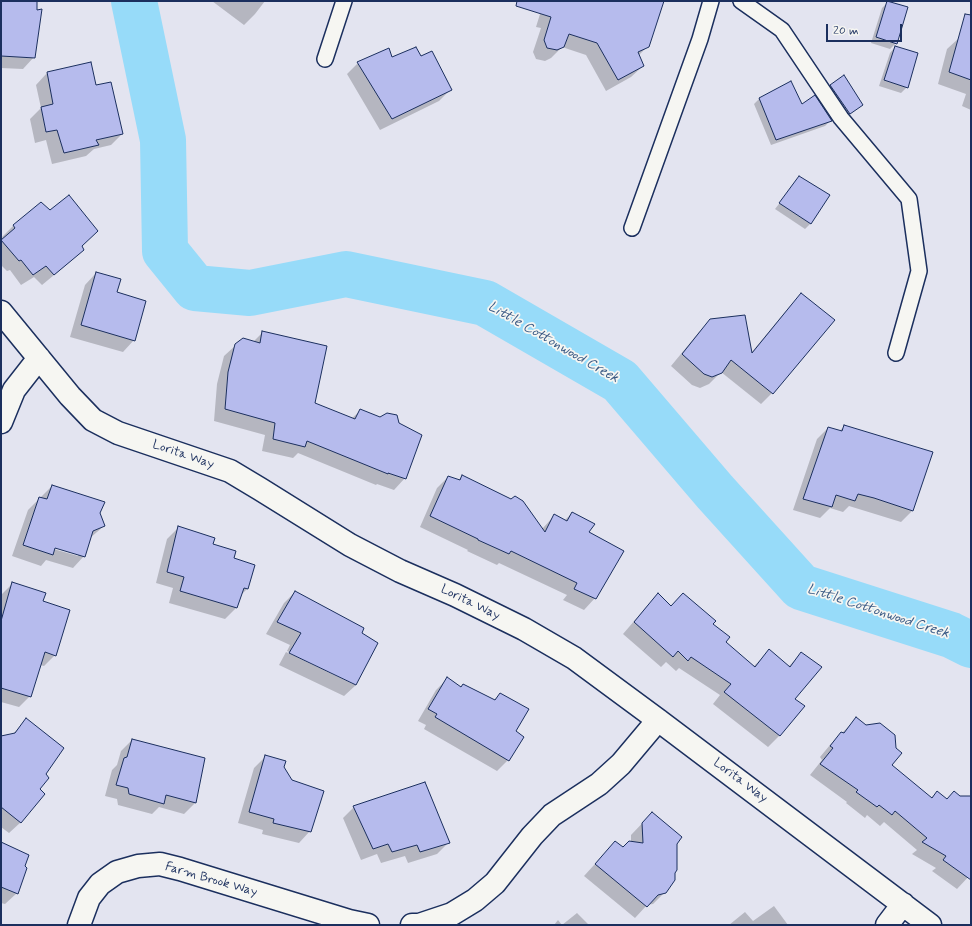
<!DOCTYPE html>
<html>
<head>
<meta charset="utf-8">
<style>
	body { margin:0 }
	#map { position:relative; width:972px; height:926px; overflow:hidden; background:#e3e4f0; font-family:Mynerve,sans-serif }
	canvas { display:block }
	.frame { position:absolute; inset:0; border:2px solid #1b2f5e; pointer-events:none }
	.scale { position:absolute; left:826px; top:24px; width:76px; height:18px; box-sizing:border-box; border:2px solid #1b2f5e; border-top:0; padding-left:5px; font-size:12px; line-height:14px; white-space:nowrap; color:#1b2f5e; -webkit-text-stroke:3px #f6f6f2; paint-order:stroke }
</style>
</head>
<body>
<div id="map">
<canvas width="972" height="926"></canvas>
<div class="frame"></div>
<div class="scale">20 m</div>
</div>
<script>
const ctx = document.querySelector('canvas').getContext('2d');
ctx.lineJoin = 'round';
function fill(path, color) { ctx.fillStyle = color; ctx.fill(path, 'evenodd'); }
const poly = rows => new Path2D(rows.map(r => 'M' + r).join(''));
function trace(path, color, width, dash) { ctx.strokeStyle = color; ctx.lineWidth = width; ctx.lineCap = dash ? 'butt' : 'round'; ctx.setLineDash(dash || []); ctx.stroke(path); }
function label(font, color, halo, rows, align = 'center') {
  ctx.font = font + ' Mynerve,sans-serif'; ctx.lineWidth = 3.5; ctx.setLineDash([]); ctx.textBaseline = 'middle'; ctx.strokeStyle = halo; ctx.fillStyle = color; for (const [text, x, y, turn = 0] of rows) {
    ctx.save(); ctx.translate(x, y); ctx.rotate((+turn || 0) * Math.PI / 180); ctx.textAlign = isNaN(turn) ? turn : align; if (halo) ctx.strokeText(text, 0, 0); ctx.fillText(text, 0, 0); ctx.restore();
  }
}
fill(poly([
	[1,1,36,1,34,57,23,69,1,68],
	[212,1,265,1,255,14,244,25],
	[544,1,663,1,648,46,638,56,643,66,631,77,606,91,586,55,562,47,551,58,545,61,536,59,533,52,541,28,536,27],
	[888,2,896,43,890,49,871,43,882,8],
	[959,38,971,42,971,110,962,106,966,94,938,84,947,49],
	[895,47,907,87,901,93,879,86,890,53],
	[392,58,421,58,450,90,439,101,380,130,347,74,358,63],
	[90,63,95,86,122,134,111,145,94,149,86,156,52,164,46,140,35,143,30,119,41,108,36,85,47,73],
	[844,77,862,104,844,119,825,91,830,86],
	[760,98,801,105,831,120,825,126,771,145,754,104],
	[799,178,829,196,810,224,805,229,775,209],
	[41,203,81,246,83,250,71,261,42,285,34,277,21,285,10,270,7,271,1,265,1,241,3,239,2,237,13,226],
	[96,273,134,340,123,352,70,337,85,285],
	[802,294,772,393,761,404,721,372,709,384,700,388,692,385,671,366,699,332,711,320,751,353,790,306],
	[263,332,314,404,351,419,360,411,380,418,405,478,394,490,377,484,376,485,298,453,293,458,262,451,265,435,214,421,217,384,224,356,236,345,253,342],
	[845,426,932,453,912,511,901,522,849,506,843,512,830,508,820,518,793,510,817,439,828,428,839,431],
	[462,476,542,529,554,516,564,521,572,513,588,532,595,598,584,610,563,600,567,595,499,563,497,565,467,551,468,550,420,527,437,488,448,477,458,481],
	[52,486,99,513,104,526,90,538,84,556,73,568,46,560,41,566,12,556,28,510],
	[51,546,78,554,78,556,50,548],
	[179,527,212,544,233,559,247,589,240,596,236,608,225,619,169,603,173,588,156,583,167,539],
	[12,584,42,602,55,655,44,666,40,665,30,696,19,707,1,702,1,595],
	[295,592,356,685,344,696,279,665,286,652,353,684,353,682,287,651,290,645,266,634,284,603],
	[658,594,671,607,712,624,725,642,753,667,769,651,788,667,801,654,794,699,804,706,779,736,768,747,713,704,720,695,679,668,676,671,666,662,661,667,623,634,647,606],
	[447,679,460,687,463,685,493,701,500,694,515,731,508,760,497,771,424,729,426,725,418,721,436,690],
	[856,719,891,766,931,798,937,792,947,800,971,797,971,874,957,889,932,871,936,868,912,854,917,850,884,822,880,826,867,815,865,818,846,803,847,802,810,775,822,760,820,757,830,745],
	[26,720,45,774,39,790,21,822,9,833,1,827,1,737,12,735],
	[132,740,195,803,184,814,159,807,152,814,118,805,117,799,105,796,112,770,117,765,121,751],
	[266,756,283,767,310,831,299,843,262,834,263,830,238,823,254,768],
	[354,807,448,843,437,854,408,863,405,856,381,863,377,854,361,860,343,818],
	[652,813,676,844,665,892,653,904,647,905,635,918,584,876,604,854,623,848,631,842,631,835],
	[1,846,24,867,17,893,5,904,1,903],
	[774,906,788,925,729,925,745,912,753,921],
	[577,913,589,925,562,925],
	[558,920,562,925,554,925]
]), '#0003');
trace(poly([
	[134,1,163,140,165,251,195,288,250,293,346,274,485,303,620,381,715,492,801,587,951,635,971,645]
]), '#97dbf9', 46);
const building = poly([
	[1,1,37,1,37,10,42,9,35,58,1,56,1,1],
	[517,1,664,1,649,47,638,52,644,66,618,80,597,43,569,34,564,47,557,50,547,48,544,40,551,17,516,6,517,1],
	[887,1,908,7,897,44,876,37,887,1],
	[965,14,971,15,971,80,949,72,965,14],
	[895,46,918,53,908,88,884,80,895,46],
	[416,47,421,56,432,51,452,90,392,119,357,62,389,48,392,57,416,47],
	[91,62,96,85,111,82,123,134,96,140,99,145,64,153,57,130,46,132,41,107,53,104,47,72,91,62],
	[844,75,863,105,850,114,830,85,844,75],
	[791,81,802,104,815,95,832,121,776,140,759,98,791,81],
	[799,176,830,195,811,224,779,203,799,176],
	[69,195,98,231,82,246,84,250,54,275,46,266,33,275,21,260,19,261,1,240,15,228,13,225,41,202,50,210,69,195],
	[96,272,121,279,117,292,146,301,135,341,81,325,96,272],
	[801,293,835,320,773,394,731,360,722,373,712,377,704,374,682,354,710,319,745,315,752,353,801,293],
	[262,331,327,346,315,403,355,419,360,409,380,417,387,413,397,415,399,423,422,435,406,479,388,473,388,474,307,441,305,447,273,439,275,423,225,409,228,372,235,344,243,338,260,343,262,331],
	[844,425,933,452,913,511,874,498,858,494,855,501,836,495,832,507,803,499,828,427,842,431,844,425],
	[462,475,511,499,515,496,523,501,545,532,554,514,567,521,572,512,595,524,589,532,624,551,596,599,574,589,577,583,511,551,509,554,478,540,478,539,430,516,448,476,460,480,462,475],
	[52,485,105,502,100,513,105,526,93,531,85,557,55,548,53,555,23,545,39,497,47,499,52,485],
	[178,526,215,538,213,544,236,551,234,558,255,565,248,589,244,588,237,608,180,591,184,577,167,572,178,526],
	[12,582,46,593,43,601,70,610,56,656,45,652,31,697,1,688,1,621,12,582],
	[295,591,364,628,362,633,378,643,356,685,289,653,301,633,277,622,295,591],
	[658,593,671,606,683,593,716,621,713,624,730,637,726,642,755,667,769,649,790,667,801,652,822,667,795,699,805,706,780,736,724,692,731,684,691,657,688,661,678,651,673,657,634,622,658,593],
	[447,677,461,687,463,684,495,700,500,693,529,709,516,731,524,737,509,761,435,717,437,714,428,709,447,677],
	[856,717,866,725,880,723,895,735,896,748,902,753,892,765,932,798,937,791,947,799,954,791,960,796,971,796,971,880,943,860,946,856,922,842,927,838,895,811,892,815,879,805,877,807,856,792,858,790,820,764,833,748,830,746,841,732,844,733,856,717],
	[26,718,64,748,46,774,49,778,40,789,45,794,21,823,1,807,1,736,15,733,26,718],
	[132,739,205,758,196,803,166,795,164,804,129,794,128,788,116,785,124,758,127,757,132,739],
	[265,755,286,761,284,767,292,780,324,791,311,832,273,823,274,819,249,812,265,755],
	[425,782,450,843,420,852,417,845,392,852,388,844,373,849,353,806,425,782],
	[652,812,682,837,677,844,677,870,675,873,675,880,666,893,658,895,647,907,595,864,615,841,623,847,629,841,643,843,642,823,652,812],
	[1,842,29,855,25,866,27,868,18,894,1,887,1,842]
]);
fill(building, '#b6bbed');
trace(building, '#1b2f5e', 1);
const lane = poly([
	[741,1,782,30,841,118,909,199,919,271,896,353],
	[325,59,344,1],
	[632,228,700,39,711,1]
]);
const street = poly([
	[1,312,70,396,93,420,118,433,230,471,260,489,350,545,400,571,455,595,524,629,574,658,658,720,930,925],
	[1,422,14,390,39,358],
	[79,925,89,898,100,884,117,872,138,866,160,864,180,869,349,921,368,925],
	[412,925,419,925,452,914,475,900,495,883,532,836,552,815,599,784,621,764,658,720],
	[887,925,903,904]
]);
trace(lane, '#1b2f5e', 18);
trace(street, '#1b2f5e', 25);
trace(lane, '#f6f6f2', 15);
trace(street, '#f6f6f2', 22);
label('13px', '#1b2f5e', '#f6f6f2', [
	["Lorita Way",183,455,19],
	["Lorita Way",470,603,26],
	["Lorita Way",740,781,37],
	["Farm Brook Way",211,880,16]
]);
label('italic 14px', '#3a5a85', '#f6f6f2', [
	["Little Cottonwood Creek",553,343,30],
	["Little Cottonwood Creek",878,612,18]
]);
</script>
</body>
</html>
